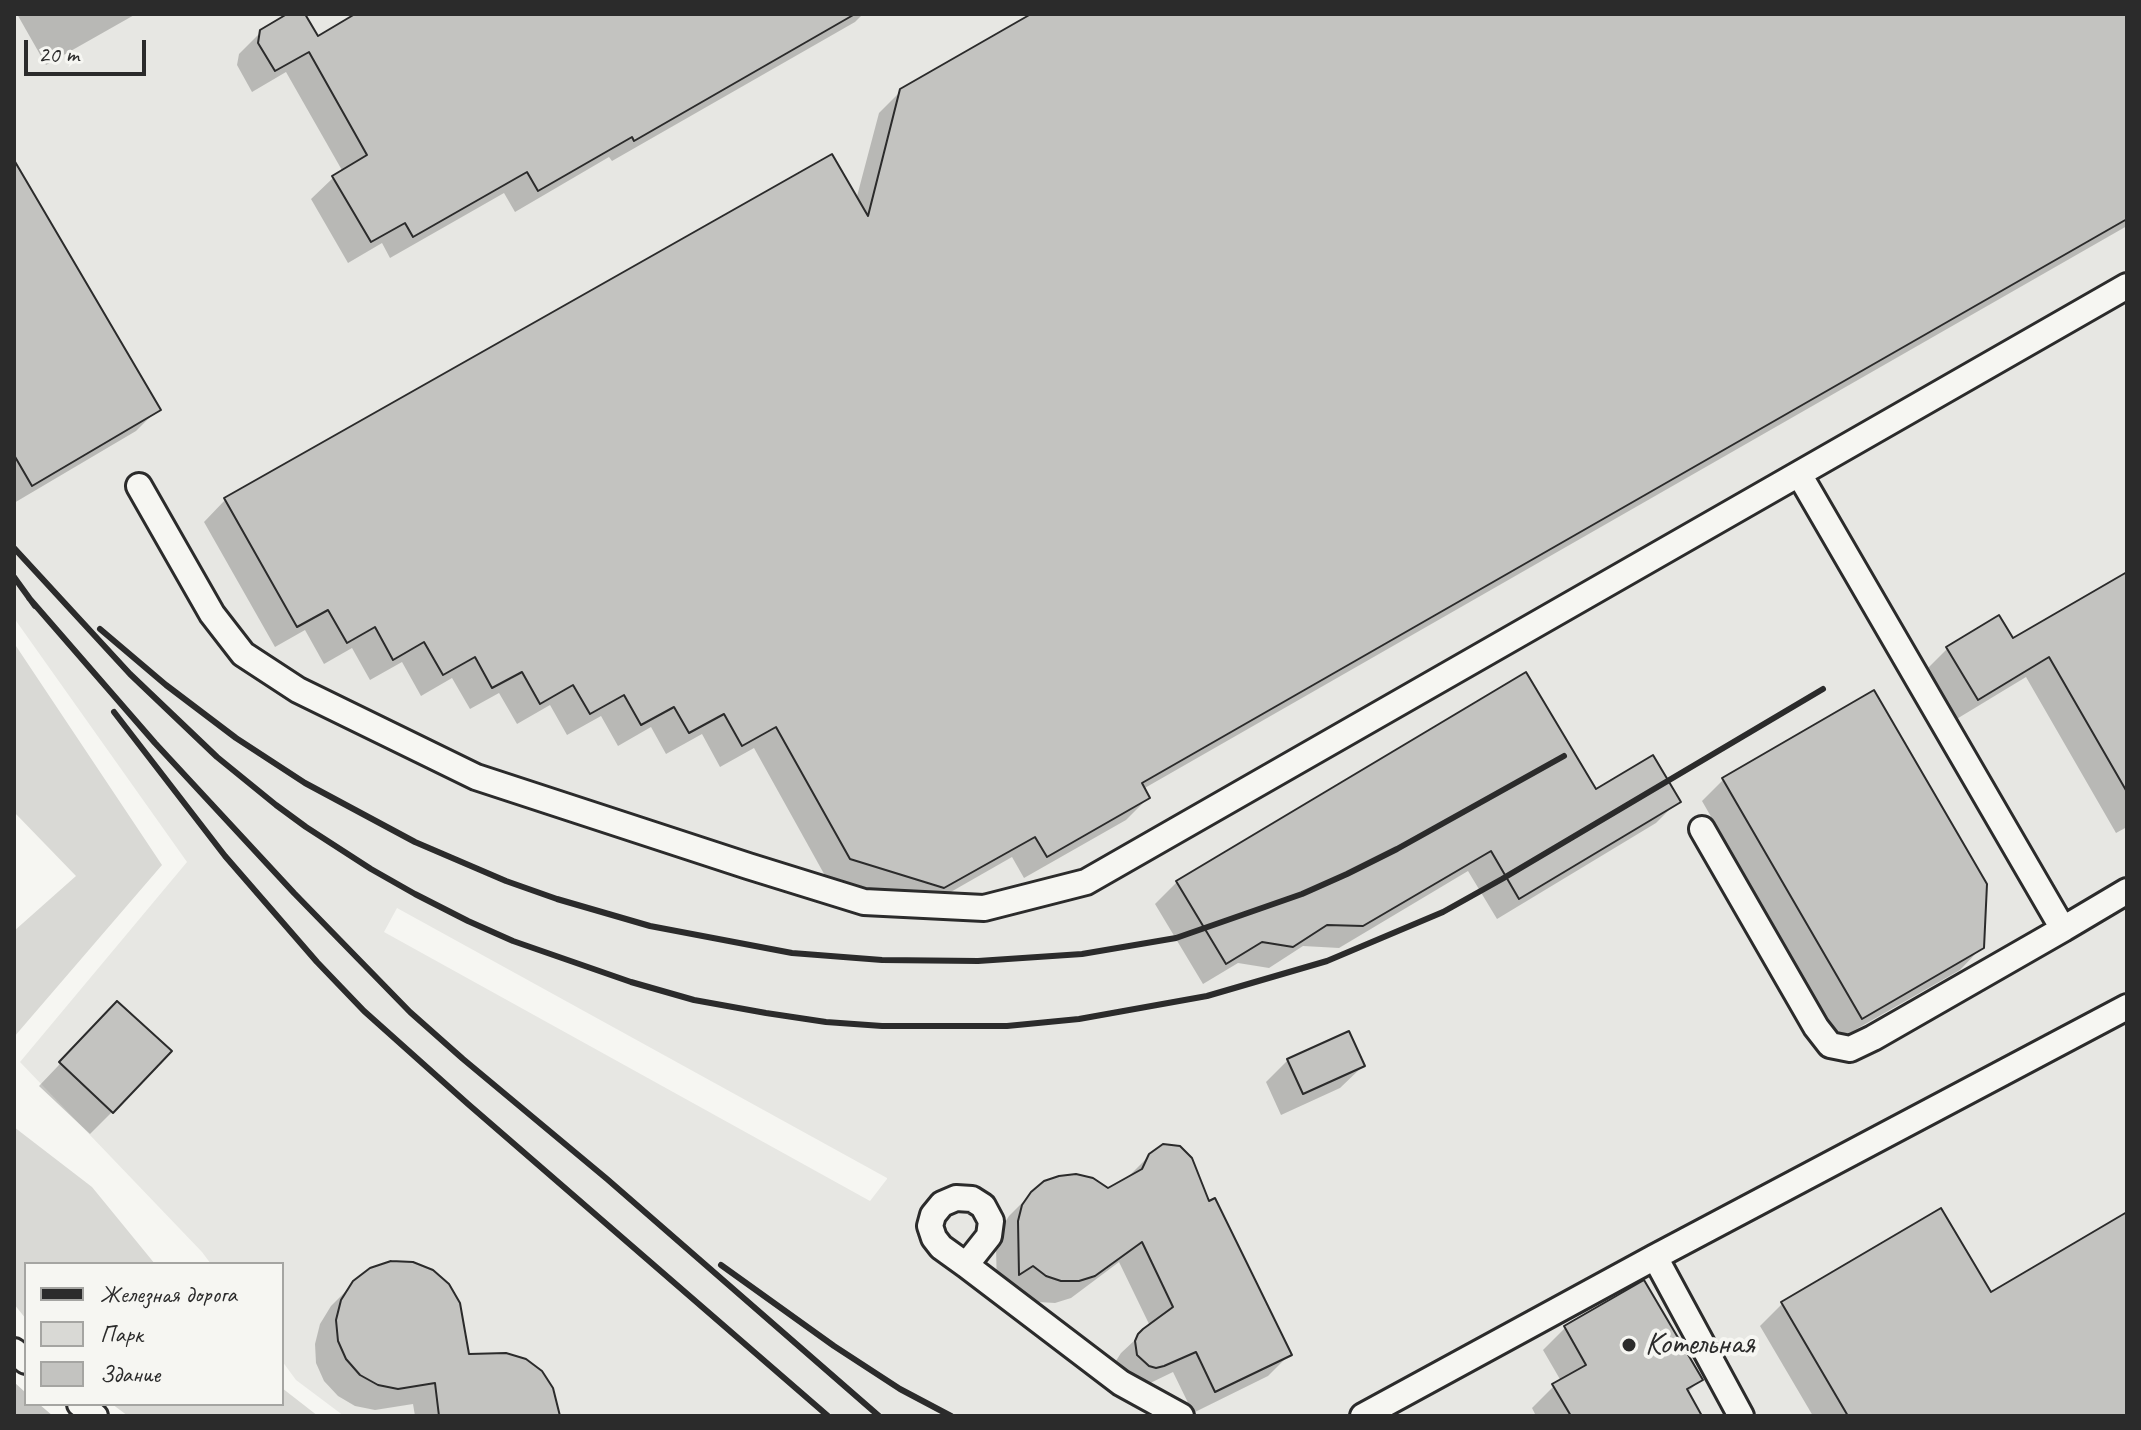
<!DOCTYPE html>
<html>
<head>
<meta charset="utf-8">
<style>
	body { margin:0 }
	#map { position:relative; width:2141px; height:1430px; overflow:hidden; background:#f6f6f2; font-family:Caveat,sans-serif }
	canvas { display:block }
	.frame { position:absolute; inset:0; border:16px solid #2b2b2b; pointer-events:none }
	.legend { position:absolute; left:24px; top:1262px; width:260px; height:144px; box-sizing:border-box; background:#f6f6f2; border:2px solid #a5a5a2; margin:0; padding:10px 14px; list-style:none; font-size:24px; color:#2b2b2b }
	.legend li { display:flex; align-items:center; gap:16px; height:40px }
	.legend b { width:40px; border:2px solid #a5a5a2 }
	.scale { position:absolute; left:24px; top:40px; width:122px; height:36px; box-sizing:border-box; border:4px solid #2b2b2b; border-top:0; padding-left:10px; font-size:24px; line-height:28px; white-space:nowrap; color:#2b2b2b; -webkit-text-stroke:6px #f6f6f2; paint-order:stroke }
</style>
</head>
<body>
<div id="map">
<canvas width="2141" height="1430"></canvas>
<div class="frame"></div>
<ul class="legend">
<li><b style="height:10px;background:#2b2b2b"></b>Железная дорога</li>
<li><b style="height:22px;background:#d9d9d5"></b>Парк</li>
<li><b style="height:22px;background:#c3c3c0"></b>Здание</li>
</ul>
<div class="scale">20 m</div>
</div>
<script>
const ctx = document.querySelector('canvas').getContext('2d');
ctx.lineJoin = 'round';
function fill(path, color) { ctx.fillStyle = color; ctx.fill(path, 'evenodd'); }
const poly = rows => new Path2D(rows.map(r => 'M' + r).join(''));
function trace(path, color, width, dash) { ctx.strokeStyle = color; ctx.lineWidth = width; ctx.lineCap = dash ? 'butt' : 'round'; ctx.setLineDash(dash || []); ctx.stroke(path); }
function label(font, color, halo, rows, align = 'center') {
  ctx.font = font + ' Caveat,sans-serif'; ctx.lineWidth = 8; ctx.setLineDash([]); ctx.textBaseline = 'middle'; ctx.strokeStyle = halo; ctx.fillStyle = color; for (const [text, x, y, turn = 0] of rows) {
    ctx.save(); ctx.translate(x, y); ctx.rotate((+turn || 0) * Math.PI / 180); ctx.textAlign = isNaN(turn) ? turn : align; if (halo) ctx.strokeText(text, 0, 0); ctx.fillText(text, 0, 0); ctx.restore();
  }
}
fill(poly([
	[14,14,2127,14,2127,1416,344,1416,296,1380,282,1361,282,1264,211,1264,202,1252,20,1062,187,862,14,618],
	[397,908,887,1178,887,1179,870,1201,384,932]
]), '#e7e7e3');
fill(poly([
	[14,643,162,865,14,1037,14,931,76,876,14,812],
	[14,1127,92,1187,155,1264,26,1264,26,1319,14,1304],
	[282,1388,318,1416,128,1416,112,1404,282,1404]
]), '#d9d9d5');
fill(poly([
	[17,14,136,14,46,65],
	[291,14,303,14,317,38,359,14,863,14,855,22,612,161,609,157,515,212,504,193,390,258,382,243,348,263,311,199,334,177,343,172,286,72,252,92,237,65,239,54,262,31],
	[1035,14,2127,14,2127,226,1143,789,1148,798,1126,820,1024,878,1012,857,921,909,828,881,754,748,720,767,702,734,666,754,651,727,618,746,601,716,567,735,550,705,517,724,499,693,470,709,452,678,421,696,402,662,370,680,352,648,324,664,305,630,275,647,204,522,226,499,856,200,879,113,901,91],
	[14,194,158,409,136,431,14,503],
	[2127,575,2127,827,2116,833,2026,677,1955,720,1925,671,1948,648,2013,641],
	[1724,779,1982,947,1960,970,1839,1039,1702,801],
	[1595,792,1678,801,1656,823,1497,919,1468,871,1339,948,1303,946,1269,968,1238,963,1203,984,1155,904,1177,882],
	[96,1026,112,1112,90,1134,39,1086],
	[1288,1060,1363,1066,1340,1088,1281,1115,1266,1082],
	[1150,1155,1208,1204,1290,1354,1268,1376,1193,1413,1173,1372,1140,1388,1114,1364,1121,1353,1150,1326,1119,1262,1071,1298,1055,1303,1038,1302,1024,1297,997,1294,996,1245,1000,1230,1009,1216,1032,1193,1108,1191,1127,1178],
	[1941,1211,1990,1295,2127,1214,2127,1416,1813,1416,1760,1326,1782,1304],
	[354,1283,468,1356,555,1416,415,1416,413,1404,375,1410,355,1406,338,1396,324,1381,316,1363,315,1344,320,1324,331,1306],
	[1644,1283,1700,1380,1687,1393,1700,1416,1536,1416,1532,1408,1554,1386,1561,1381,1543,1350,1565,1328],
	[14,1382,26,1393,26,1404,39,1404,53,1416,14,1416]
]), '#0003');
const building = poly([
	[287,14,305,14,318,36,355,14,855,14,634,141,632,137,538,191,527,172,413,237,405,223,371,242,332,176,367,155,309,52,275,71,258,43,260,30,287,14],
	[1031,14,2127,14,2127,219,1142,783,1150,798,1047,857,1035,837,944,888,850,859,776,727,742,746,724,714,689,733,674,707,641,725,624,695,590,714,573,685,540,704,522,672,492,688,475,657,443,675,424,642,393,660,375,627,347,643,328,610,297,627,224,498,832,154,868,216,900,89,1031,14],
	[14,160,161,410,32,486,14,455,14,160],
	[2127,572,2127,792,2049,657,1978,700,1946,647,1999,615,2013,638,2127,572],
	[1526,672,1596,789,1653,755,1681,802,1519,899,1491,851,1363,926,1327,925,1293,947,1262,942,1226,964,1176,881,1526,672],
	[1874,690,1987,884,1984,948,1862,1019,1722,778,1874,690],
	[117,1001,172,1051,113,1113,59,1062,117,1001],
	[1349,1031,1365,1066,1303,1094,1287,1059,1349,1031],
	[1163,1144,1180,1146,1192,1158,1209,1201,1215,1198,1292,1355,1215,1392,1196,1352,1164,1366,1156,1368,1149,1366,1137,1355,1135,1341,1138,1334,1143,1329,1173,1307,1142,1242,1095,1276,1079,1281,1061,1281,1046,1276,1033,1266,1019,1275,1018,1221,1022,1205,1031,1192,1044,1181,1059,1176,1076,1174,1093,1178,1108,1188,1142,1169,1149,1154,1163,1144],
	[1941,1208,1991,1292,2127,1212,2127,1416,1848,1416,1781,1302,1941,1208],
	[391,1261,413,1262,433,1270,449,1284,460,1303,469,1354,506,1353,526,1359,542,1371,553,1388,560,1416,439,1416,435,1383,398,1389,378,1385,360,1375,346,1359,338,1341,336,1320,341,1300,353,1281,370,1268,391,1261],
	[1644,1280,1703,1380,1687,1389,1702,1416,1571,1416,1552,1384,1586,1365,1564,1326,1644,1280]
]);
fill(building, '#c3c3c0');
trace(building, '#2b2b2b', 2);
const lane = poly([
	[139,486,212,614,243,654,298,690,476,777,748,866,864,902,984,908,1086,882,2127,286],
	[1702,829,1816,1027,1830,1045,1850,1049,1873,1038,2063,929,1799,474],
	[2063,929,2127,891],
	[1655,1257,1741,1416],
	[966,1265,989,1236,991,1221,983,1206,972,1199,956,1198,942,1204,933,1215,930,1226,934,1238,941,1247,966,1265,1121,1383,1181,1416],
	[14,1351,26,1361],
	[80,1404,95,1416],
	[1363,1416,1655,1257,2127,1007]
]);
trace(lane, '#2b2b2b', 30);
trace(lane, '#f6f6f2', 24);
trace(poly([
	[14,548,130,674,217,757,276,805,306,827,371,869,415,894,468,921,513,941,631,982,694,1000,766,1013,826,1022,882,1026,1007,1026,1079,1019,1207,996,1327,961,1443,912,1502,879,1823,689],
	[14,577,35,606],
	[29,598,155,743,294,893,410,1012,463,1059,607,1179,879,1416],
	[100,629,166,685,236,738,305,783,415,842,506,881,557,899,650,926,792,953,882,960,978,961,1082,954,1176,938,1302,894,1347,874,1397,849,1564,756],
	[114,712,225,856,317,962,364,1011,468,1104,828,1416],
	[721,1265,834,1346,900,1389,951,1416]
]), '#2b2b2b', 6);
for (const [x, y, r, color] of [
	[1629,1345,8,"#2b2b2b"]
]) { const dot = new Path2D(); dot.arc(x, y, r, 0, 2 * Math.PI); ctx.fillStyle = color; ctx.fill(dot); trace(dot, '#f6f6f2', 3); }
label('32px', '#2b2b2b', '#f6f6f2', [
	["Котельная",1645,1345]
], 'left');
</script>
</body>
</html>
